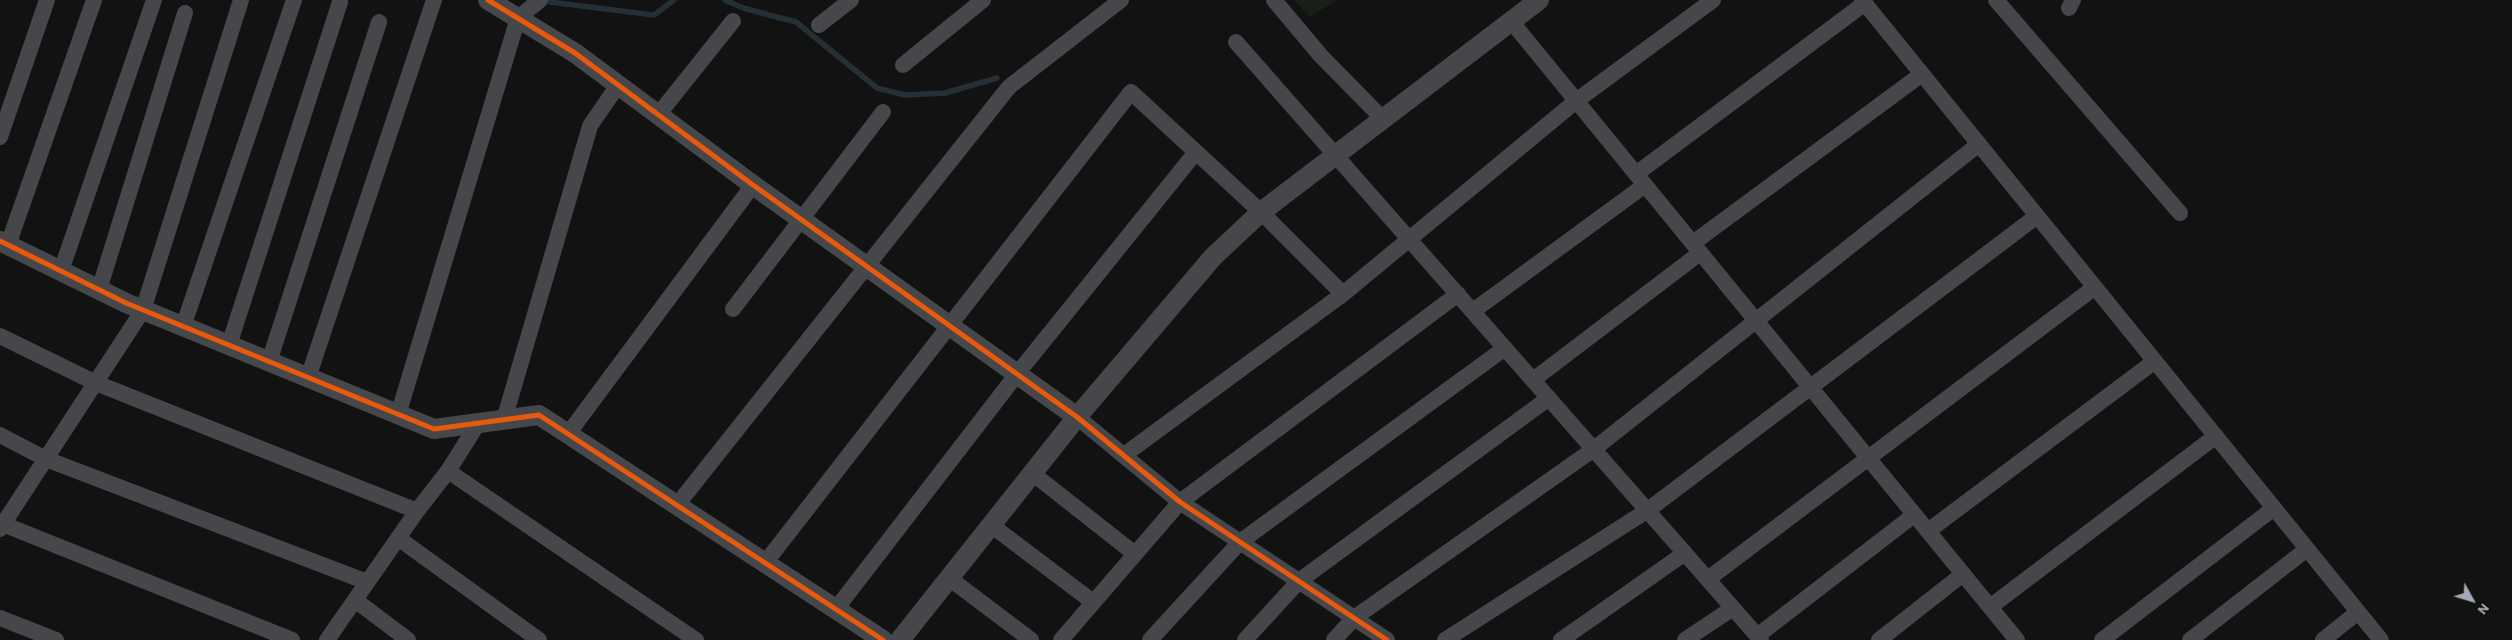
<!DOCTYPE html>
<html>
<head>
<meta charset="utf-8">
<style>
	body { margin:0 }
	#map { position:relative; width:2512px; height:640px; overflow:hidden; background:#121212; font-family:Barlow,sans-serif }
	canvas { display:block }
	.north { position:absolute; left:2447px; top:575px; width:50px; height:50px; -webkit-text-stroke:4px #0c0c0e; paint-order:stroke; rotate:129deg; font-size:14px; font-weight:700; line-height:20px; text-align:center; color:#a1a9b4 }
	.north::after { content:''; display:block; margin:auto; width:18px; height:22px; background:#a1a9b4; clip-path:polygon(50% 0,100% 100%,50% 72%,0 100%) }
</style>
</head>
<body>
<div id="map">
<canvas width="2512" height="640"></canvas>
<div class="north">N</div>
</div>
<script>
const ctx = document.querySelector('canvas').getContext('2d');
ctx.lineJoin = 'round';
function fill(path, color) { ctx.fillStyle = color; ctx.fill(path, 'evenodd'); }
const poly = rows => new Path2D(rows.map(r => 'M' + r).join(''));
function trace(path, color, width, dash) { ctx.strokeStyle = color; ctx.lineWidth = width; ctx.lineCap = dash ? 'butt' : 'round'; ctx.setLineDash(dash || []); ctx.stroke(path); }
fill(poly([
	[1294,0,1337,0,1310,17]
]), '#181f18');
trace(poly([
	[725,0,743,8,796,22,877,88,905,95,945,93,997,78],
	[550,2,654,15,674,0]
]), '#252f34', 5.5);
trace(poly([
	[1274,0,1321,56,1383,119],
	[1862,0,2381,640],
	[1996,0,2180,213],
	[2069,8,2073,0],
	[1511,21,2017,640],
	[819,25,851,0],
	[1236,42,1761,640],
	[903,65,983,0],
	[658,115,733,21],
	[0,137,47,0],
	[1636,174,1865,3],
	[1693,243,1922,74],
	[8,245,94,0],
	[61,271,154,0],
	[99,290,185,13],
	[733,309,883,112],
	[1473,311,1645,185],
	[183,327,294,0],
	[0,336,96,383,417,511],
	[229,345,340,2],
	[269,362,379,22],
	[308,378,434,0],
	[1533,380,1700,253],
	[398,415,518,18,540,0],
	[1077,417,1180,502,1387,640],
	[504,420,590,126,618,85],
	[568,434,753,185],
	[0,435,46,459,367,582],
	[1124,455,1343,294,1576,101,1713,0],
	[448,471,696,640],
	[1032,473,1135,554],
	[677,505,1009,87,1121,0],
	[0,523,292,640],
	[991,525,1093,602],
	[0,529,143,310,241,0],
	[1928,531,2155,361],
	[398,538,539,640],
	[765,563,1131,92,1261,212,1343,294],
	[949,578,1031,640],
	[1708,579,2095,287],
	[355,600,408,640],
	[1990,607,2216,436],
	[836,609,1017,374,1196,152],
	[0,618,56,640],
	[1757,636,1914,515],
	[327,640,417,511,448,471,477,425],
	[1061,640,1180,502,1458,294],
	[1150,640,1240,542,1505,348],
	[1245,640,1299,581,1549,398],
	[1334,640,1354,618,1594,449,1979,144],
	[1445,640,1648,510,2037,216],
	[1561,640,1685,553],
	[1685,640,1733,608],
	[1879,640,1963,574],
	[2102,640,2274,508],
	[2190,640,2307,549],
	[2323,640,2358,612]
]), '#46474b', 16);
trace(poly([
	[488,0,575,53,753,185,1077,417],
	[0,241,126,303,434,429,539,415,883,640],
	[900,640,1077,417,1213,257,1261,212,1539,0]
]), '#46474b', 20);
trace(poly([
	[488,0,575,53,753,185,1077,417,1180,502,1387,640],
	[0,241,126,303,434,429,539,415,883,640]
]), '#e8590c', 5);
</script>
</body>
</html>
